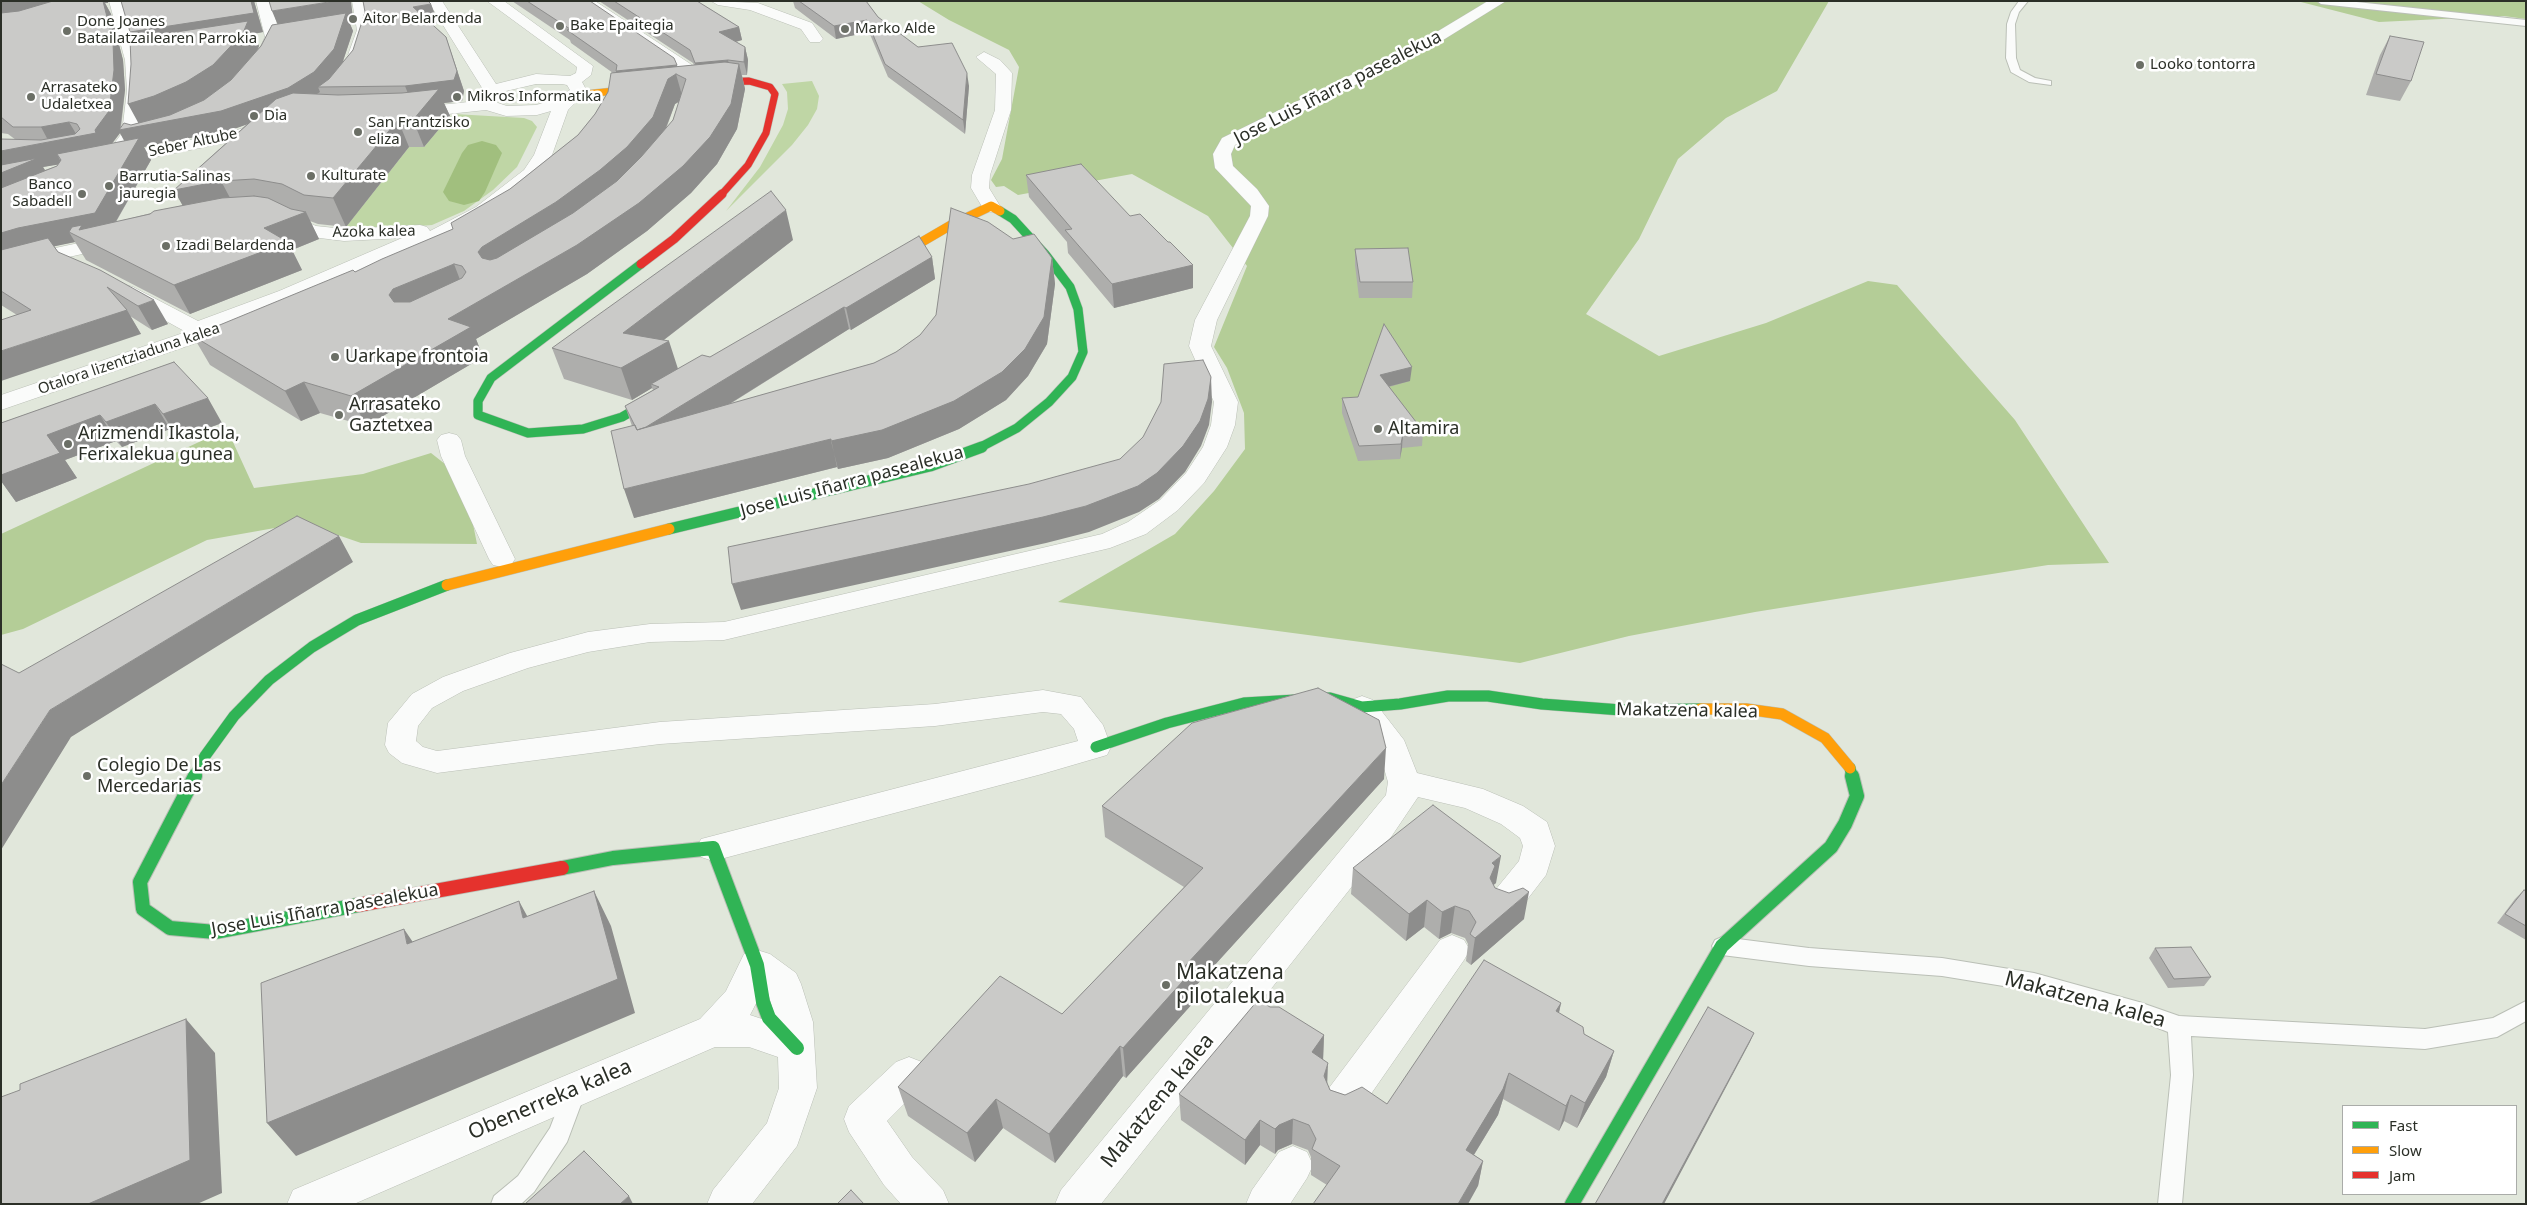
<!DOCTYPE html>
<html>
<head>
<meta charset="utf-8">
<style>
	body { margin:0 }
	#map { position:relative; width:2527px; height:1205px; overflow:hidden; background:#e1e7db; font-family:"Noto Sans",sans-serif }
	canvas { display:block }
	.frame { position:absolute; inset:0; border:2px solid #2b2f27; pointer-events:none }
	.legend { position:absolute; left:2342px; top:1105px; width:175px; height:90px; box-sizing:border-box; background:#fff; border:1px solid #aaaca9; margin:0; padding:6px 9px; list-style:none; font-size:15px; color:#2b2f27 }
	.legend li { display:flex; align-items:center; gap:10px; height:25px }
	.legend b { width:25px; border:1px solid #aaaca9 }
</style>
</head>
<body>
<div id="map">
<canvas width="2527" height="1205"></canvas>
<div class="frame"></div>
<ul class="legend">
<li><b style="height:6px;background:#30b455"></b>Fast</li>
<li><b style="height:6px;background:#ff9f0a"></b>Slow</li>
<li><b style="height:6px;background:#e5322d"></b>Jam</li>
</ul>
</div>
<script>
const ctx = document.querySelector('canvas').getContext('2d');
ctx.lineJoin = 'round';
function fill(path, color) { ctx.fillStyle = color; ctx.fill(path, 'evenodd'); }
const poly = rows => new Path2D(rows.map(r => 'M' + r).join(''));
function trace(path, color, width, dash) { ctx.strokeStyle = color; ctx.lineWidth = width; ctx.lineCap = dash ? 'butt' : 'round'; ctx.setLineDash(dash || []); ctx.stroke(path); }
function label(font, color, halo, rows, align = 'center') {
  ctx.font = font + ' "Noto Sans",sans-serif'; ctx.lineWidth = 5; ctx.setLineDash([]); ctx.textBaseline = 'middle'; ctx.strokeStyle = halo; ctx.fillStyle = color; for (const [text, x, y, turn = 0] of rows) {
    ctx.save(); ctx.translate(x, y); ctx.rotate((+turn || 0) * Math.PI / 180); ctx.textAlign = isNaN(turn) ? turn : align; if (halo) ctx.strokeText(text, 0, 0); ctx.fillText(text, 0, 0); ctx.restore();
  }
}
fill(poly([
	[812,81,819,96,817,109,808,125,792,145,726,211,760,167,783,125,788,109,787,92,782,84],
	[454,114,524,118,532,121,537,127,517,167,493,190,464,211,432,225,366,230,365,226,345,228,409,147,424,147,449,117]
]), '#bfd6a5');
fill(poly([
	[918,1,1829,1,1777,91,1726,118,1678,159,1639,239,1586,314,1659,356,1766,323,1868,281,1897,285,2015,420,2109,563,2048,565,1755,612,1629,636,1520,663,1058,602,1175,534,1214,491,1245,449,1244,413,1227,368,1214,347,1247,266,1208,216,1132,174,1018,195,1004,186,996,187,991,180,1002,159,1019,67,1009,50,949,20],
	[2297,1,2526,1,2526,19,2504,16,2379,22],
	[227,429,254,488,363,474,431,453,464,479,477,544,361,543,303,523,207,540,23,629,1,635,1,534]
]), '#b4cd97');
fill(poly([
	[482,141,496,145,502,153,485,192,479,201,464,205,449,201,443,192,462,153,468,145,482,141]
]), '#a1bf7e');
const lane = poly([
	[2019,1,2028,1,2019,12,2015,24,2016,58,2020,70,2035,78,2051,81,2051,85,2029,82,2011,72,2006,58,2007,24,2011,12,2019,1],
	[2317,1,2347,1,2526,20,2526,26,2321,4,2317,1],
	[1722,937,1809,948,1942,958,2034,973,2139,1002,2179,1016,2425,1029,2493,1018,2526,1001,2526,1021,2497,1037,2425,1049,2191,1036,2193,1075,2182,1204,2158,1204,2171,1075,2168,1032,2138,1020,2034,991,1942,976,1809,966,1722,955,1715,952,1712,946,1715,940,1722,937],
	[575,1081,583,1084,586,1091,567,1142,534,1192,521,1204,491,1204,494,1196,518,1176,550,1128,567,1084,575,1081]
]);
const street = poly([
	[109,1,123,1,141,60,143,90,140,133,126,152,231,132,270,119,276,120,278,124,276,128,235,141,110,166,104,165,101,161,122,133,127,90,125,60,109,1],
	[256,1,270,1,281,37,270,62,262,67,254,62,265,37,256,1],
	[352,1,366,1,371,30,364,55,356,60,348,55,357,30,352,1],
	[428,1,442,1,496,84,536,74,570,76,576,73,577,67,487,1,504,1,593,66,591,75,582,82,587,91,568,110,552,155,536,178,490,215,410,256,403,258,395,255,293,299,237,320,240,324,237,329,1,410,1,395,186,332,119,295,116,291,119,287,126,285,133,287,198,321,279,291,402,238,344,241,312,237,275,221,273,217,275,213,282,211,316,226,344,229,420,225,427,227,430,231,476,207,524,170,534,155,551,111,537,115,506,116,486,110,410,118,404,117,402,113,404,109,410,108,478,101,484,91,428,1],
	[536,84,562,84,567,85,570,90,560,98,536,105,507,106,495,102,495,98,506,91,536,84],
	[578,1,595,1,692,65,699,83,697,86,685,86,679,70,578,1],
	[711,1,758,3,812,23,823,39,820,42,810,42,801,29,750,10,718,5,711,1],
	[1488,1,1506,1,1435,45,1235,145,1231,154,1233,166,1257,189,1269,206,1268,216,1217,320,1211,346,1238,402,1235,425,1227,447,1204,483,1178,510,1146,534,1110,548,724,640,650,642,588,652,528,668,463,691,432,708,418,726,416,741,423,747,437,751,660,722,935,704,1043,690,1081,697,1103,725,1111,747,1107,755,1042,774,713,861,701,857,697,848,701,839,1078,741,1074,729,1061,714,1043,712,935,726,660,744,437,773,402,763,389,753,385,745,388,723,412,694,443,677,510,653,588,632,650,624,724,622,1102,534,1128,522,1160,500,1186,473,1203,447,1211,425,1214,402,1189,346,1195,320,1250,216,1251,206,1215,168,1213,154,1222,138,1425,39,1488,1],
	[984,52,1000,60,1012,73,1011,110,990,175,989,188,1000,206,998,210,991,212,984,210,971,188,972,175,995,110,996,74,976,57,984,52],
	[116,235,123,237,126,241,123,245,37,264,1,275,1,262,32,253,116,235],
	[449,433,457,435,461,440,465,456,515,559,511,565,502,567,493,565,489,559,441,456,437,440,441,435,449,433],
	[1362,696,1373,700,1404,740,1417,773,1483,789,1523,806,1547,822,1555,846,1546,875,1516,914,1504,918,1492,914,1487,904,1492,894,1519,861,1523,846,1520,838,1501,824,1465,808,1418,797,1391,837,1101,1204,1055,1204,1061,1190,1386,795,1388,782,1379,751,1347,707,1351,700,1362,696],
	[1452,935,1464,940,1470,950,1464,960,1357,1114,1343,1119,1329,1114,1324,1101,1329,1088,1440,940,1452,935],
	[757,950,770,954,796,973,801,984,813,1022,817,1088,797,1146,752,1204,707,1204,713,1190,767,1123,779,1088,778,1057,749,1047,715,1047,354,1204,287,1204,293,1190,700,1019,726,991,744,954,757,950],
	[763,990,768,993,777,1024,750,1015,763,990],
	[909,1057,922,1062,928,1074,922,1086,887,1121,912,1157,943,1190,949,1204,901,1204,884,1185,849,1132,844,1119,849,1106,896,1062,909,1057],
	[1293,1146,1307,1152,1313,1165,1307,1178,1290,1204,1246,1204,1252,1190,1279,1152,1293,1146]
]);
const fastFar2 = poly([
	[641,264,491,378,478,401,478,415,528,433,583,429,622,417,660,395],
	[979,448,1017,428,1049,402,1072,377,1083,352,1078,309,1070,287,1045,254,1013,219,1000,211]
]);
const fastFar1 = poly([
	[669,529,930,466,982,447],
	[1096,747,1167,723,1244,703,1330,698,1362,707,1400,704,1448,696,1488,696,1542,704,1621,710,1700,709],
	[1850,768,1852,777],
	[194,777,205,756,234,716,269,680,312,647,357,620,447,585]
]);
const fast = poly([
	[195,776,140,882,143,909,170,928,215,932,358,905],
	[562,868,613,858,713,848,757,965,763,1002,769,1018,797,1048],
	[1572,1204,1722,946,1831,847,1845,824,1857,796,1852,776]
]);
const slowFar2 = poly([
	[576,95,644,88]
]);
const slowFar1 = poly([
	[891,260,951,225,991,206,1000,211]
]);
const slow = poly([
	[447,585,669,529],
	[1700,709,1746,709,1782,714,1825,738,1850,768]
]);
const jamFar2 = poly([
	[707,82,749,81,770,87,775,94,766,133,748,165,721,195]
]);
const jamFar1 = poly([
	[641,264,674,239,722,194]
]);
const jam = poly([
	[358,905,562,868]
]);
trace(lane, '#babfb6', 2);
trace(street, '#babfb6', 1);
trace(fastFar2, '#babfb6', 10);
trace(fastFar1, '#babfb6', 12);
trace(fast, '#babfb6', 16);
trace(slowFar2, '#babfb6', 8);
trace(slowFar1, '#babfb6', 10);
trace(slow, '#babfb6', 12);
trace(jamFar2, '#babfb6', 8);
trace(jamFar1, '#babfb6', 10);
trace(jam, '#babfb6', 16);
fill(lane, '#fafbfa');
fill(street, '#fafbfa');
trace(fastFar2, '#30b455', 9);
trace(fastFar1, '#30b455', 11);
trace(fast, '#30b455', 14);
trace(slowFar2, '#ff9f0a', 7);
trace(slowFar1, '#ff9f0a', 9);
trace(slow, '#ff9f0a', 11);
trace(jamFar2, '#e5322d', 7);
trace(jamFar1, '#e5322d', 9);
trace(jam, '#e5322d', 14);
fill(poly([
	[1,1,108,1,108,3,105,3,111,14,123,60,125,90,121,128,138,123,134,39,130,32,121,1,254,1,263,32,253,34,259,46,258,49,261,46,272,25,353,18,348,19,353,31,343,61,431,4,438,23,432,24,446,37,464,91,462,101,444,103,450,116,424,147,409,147,346,227,318,224,310,221,319,239,292,250,302,270,190,314,86,260,75,242,54,246,58,252,168,324,152,330,130,316,141,334,17,315,1,305,1,139,16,140,8,134,1,133],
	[247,124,174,190,183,205,116,222,151,160,144,147,231,130],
	[120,133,125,141,112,144],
	[58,164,57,166,45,170,43,167],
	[512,1,590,1,677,67,694,65,693,63,599,1,697,1,739,27,742,40,736,42,745,47,748,60,747,75,742,75,745,89,737,129,717,164,691,193,647,231,587,274,476,339,483,357,366,426,320,413,301,421,210,365,193,336,355,272,453,229,510,189,578,135,595,114,608,92,613,73,571,43,570,40],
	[679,102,673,120,666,129,675,104],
	[793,1,866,1,878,17,969,86,965,134,888,77,869,32,836,39,795,8],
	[2390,36,2411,81,2400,101,2366,95,2380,55],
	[1026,175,1130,216,1168,242,1193,265,1193,288,1114,308,1068,253,1067,242,1029,197],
	[1013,239,1052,258,1055,284,1047,344,1028,376,1006,400,959,429,888,458,838,469,837,467,634,518,632,426,625,406,653,390,652,388,632,400,564,379,552,348,793,240,664,340,677,369,710,357,932,257,935,279,851,330,849,329,730,404,874,363,896,352,920,335],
	[1355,249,1413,282,1412,298,1359,298,1355,265],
	[1384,324,1410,381,1389,387,1423,431,1422,446,1402,448,1400,459,1358,461,1342,413,1342,398,1358,397],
	[174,362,222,423,178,439,170,429,122,447,116,441,65,460,77,478,16,502,1,481,1,423],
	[1384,779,1192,990,1193,1003,1126,1078,1123,1076,1055,1163,1003,1128,975,1162,908,1116,898,1087,1062,1014,1184,887,1105,837,1102,806],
	[1353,868,1496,883,1493,885,1495,888,1524,919,1471,965,1466,961,1468,944,1465,938,1451,933,1439,939,1424,927,1406,941,1351,894],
	[2524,890,2526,891,2526,940,2497,923,2515,899],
	[2155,948,2211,977,2204,986,2168,988,2149,958],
	[1561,1003,1559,1013,1584,1034,1614,1051,1606,1077,1577,1128,1564,1121,1559,1131,1503,1099,1498,1115,1474,1155,1483,1161,1478,1186,1327,1185,1311,1175,1311,1157,1308,1150,1292,1144,1278,1150,1275,1154,1260,1145,1245,1165,1181,1120,1179,1094,1270,1007,1324,1035,1323,1060,1327,1083,1330,1090,1345,1095,1387,1104]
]), '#aeaeac');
fill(poly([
	[5,1,52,1,56,10,1,23,1,2],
	[72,1,108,1,108,3,105,3,111,14,123,60,125,90,120,130,140,126,128,104,140,52,130,32,251,1,254,1,263,32,253,34,259,46,254,58,221,111,280,30,272,11,335,1,351,1,353,18,348,19,353,31,341,67,326,86,318,87,320,92,297,107,231,130,144,147,151,160,108,235,69,232,75,242,32,251,1,260,1,233,129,150,120,133,106,151,57,154,62,164,43,167,51,180,1,200,1,151,49,142,41,127,69,122,78,137,95,130],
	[431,4,438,23,420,26,413,7],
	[867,20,869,32,836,39,834,26],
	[739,27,742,40,723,45,719,32],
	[446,37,464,91,462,101,444,103,450,116,424,147,413,120,413,106,405,86],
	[745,47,748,60,747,75,744,62],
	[728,60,731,73,698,77,695,63],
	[739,64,745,89,737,129,717,164,691,193,647,231,587,274,476,339,483,357,366,426,351,396,448,319,577,245],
	[677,65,680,76,676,74,683,99,675,104,660,143,635,174,493,275,478,252,482,247,556,202,620,85,616,71],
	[967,73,969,86,965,134,963,120],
	[398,120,409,147,346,227,333,198],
	[221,181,236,209,190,219,174,190],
	[786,210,793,240,648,352,669,341,679,372,651,384,652,388,632,400,621,368,623,333],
	[306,212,319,239,292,250,302,270,190,314,174,285,264,228],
	[932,257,935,279,851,330,846,308],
	[1052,258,1055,284,1047,344,1028,376,1006,400,959,429,888,458,838,469,831,441],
	[454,264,465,293,402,324,389,295,393,289],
	[1193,265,1193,288,1114,308,1112,284],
	[154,300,168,324,152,330,138,306],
	[844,307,849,329,646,456,638,432],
	[127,310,141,334,1,381,1,351],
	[1412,367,1410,381,1379,389,1380,375],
	[1211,377,1212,402,1209,425,1201,446,1185,472,1159,499,1139,512,1089,532,1046,543,741,610,732,584,1086,506],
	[304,382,320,413,301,421,285,391],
	[208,398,222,423,178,439,163,414],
	[155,404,170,429,122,447,106,422],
	[100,415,116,441,65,460,77,478,16,502,1,481,1,475,47,435],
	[1403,433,1402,448,1400,459,1401,444],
	[831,439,837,467,634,518,624,489],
	[339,536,353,562,71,737,1,850,1,785,50,710],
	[1386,748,1384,779,1192,990,1193,1003,1126,1078,1123,1048,1185,966],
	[1501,856,1496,883,1491,887,1485,905,1492,863],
	[594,891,611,926,635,1013,296,1156,267,1123],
	[1529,892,1524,919,1471,965,1475,938],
	[1427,900,1424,927,1406,941,1409,914],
	[519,901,538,936,523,918],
	[1455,906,1451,933,1439,939,1442,912],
	[404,929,427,963,407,944],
	[1561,1003,1555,1030,1556,1011],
	[186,1019,215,1053,222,1193,197,1204,88,1204],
	[1754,1033,1750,1042,1664,1204,1662,1204],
	[1324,1035,1323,1061,1312,1052],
	[1120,1046,1123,1076,1055,1163,1049,1134],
	[1614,1051,1606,1077,1577,1128,1585,1103],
	[1328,1063,1327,1089,1324,1076],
	[1509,1073,1503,1099,1498,1115,1461,1176,1466,1150],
	[1571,1095,1564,1121,1559,1131,1566,1106],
	[996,1099,1003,1128,975,1162,967,1133],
	[1293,1119,1292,1144,1278,1150,1275,1154,1275,1129,1279,1125],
	[1260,1120,1260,1145,1245,1165,1245,1140],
	[1483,1161,1478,1186,1468,1204,1458,1204],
	[629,1196,633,1204,620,1204]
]), '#8d8d8c');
const building = poly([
	[53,1,103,1,113,41,114,70,109,111,95,130,96,133,1,151,1,139,41,140,75,134,80,129,77,124,69,122,41,127,13,127,1,117,1,13,19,11,53,1],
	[121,1,251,1,254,13,130,32,121,1],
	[269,1,335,1,272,11,269,1],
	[363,1,428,1,431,4,413,7,446,37,457,71,454,80,405,86,318,87,329,79,353,50,365,12,363,1],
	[527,1,590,1,674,58,677,65,616,71,617,65,567,30,570,29,527,1],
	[614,1,697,1,739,27,719,32,745,47,744,62,728,60,695,63,690,50,614,1],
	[799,1,866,1,878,17,918,47,952,43,967,73,963,120,885,64,867,20,834,26,799,1],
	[346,13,334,49,314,72,288,88,221,111,119,130,124,123,131,125,170,115,204,100,231,80,261,46,272,25,346,13],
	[248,21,243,33,213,65,186,82,154,96,128,104,131,64,130,39,248,21],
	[2390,36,2424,42,2411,81,2376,74,2390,36],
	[725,62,739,64,731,104,710,137,683,166,639,203,577,245,448,319,471,327,351,396,304,382,285,391,193,336,353,270,355,272,382,259,453,229,451,223,510,189,578,135,595,114,608,92,611,73,725,62],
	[676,74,686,79,673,120,641,157,617,181,573,213,497,258,490,260,482,258,478,252,482,247,556,202,600,170,627,147,653,117,668,79,676,74],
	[454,264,462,266,466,272,462,278,410,302,394,302,389,295,393,289,454,264],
	[439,89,413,120,398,120,333,198,304,195,282,184,254,179,221,181,174,190,276,99,293,93,338,95,402,93,439,89],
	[139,138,95,213,18,228,1,233,1,188,57,166,61,160,57,154,139,138],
	[38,158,1,173,1,165,38,158],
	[1081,164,1130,216,1140,214,1168,242,1170,242,1193,265,1112,284,1065,230,1072,229,1026,175,1081,164],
	[771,191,786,210,623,333,669,341,621,368,552,348,771,191],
	[254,196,268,198,291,209,306,212,264,228,288,242,174,285,69,232,72,227,82,225,79,230,150,214,154,211,222,198,254,196],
	[951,208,988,222,1013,239,1034,234,1052,258,1044,317,1025,349,1002,372,954,401,882,430,831,441,831,439,624,489,611,431,635,425,637,430,874,363,896,352,920,335,936,315,951,208],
	[919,236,932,257,846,308,844,307,646,427,637,430,625,406,659,387,651,384,702,355,710,357,919,236],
	[48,238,58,252,100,270,154,300,138,306,107,287,127,310,1,351,1,320,31,310,1,291,1,250,48,238],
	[1408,248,1413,282,1360,282,1355,249,1408,248],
	[1384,324,1412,367,1380,375,1423,431,1403,433,1401,444,1359,446,1342,398,1358,397,1384,324],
	[1203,360,1211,377,1208,399,1200,421,1183,446,1157,473,1138,486,1086,506,1043,517,732,584,728,547,1029,484,1120,459,1143,437,1161,402,1164,364,1203,360],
	[174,362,208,398,163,414,155,404,106,422,100,415,47,435,60,453,1,475,1,423,174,362],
	[297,516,339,536,50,710,1,785,1,664,19,673,297,516],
	[1318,688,1379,720,1386,748,1185,966,1191,972,1123,1048,1120,1046,1049,1134,996,1099,967,1133,898,1087,1000,976,1062,1014,1203,868,1102,806,1192,723,1318,688],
	[1433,805,1501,856,1492,863,1495,866,1490,878,1495,888,1509,893,1523,888,1529,892,1475,938,1470,934,1476,922,1469,911,1455,906,1442,912,1427,900,1409,914,1353,868,1433,805],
	[2524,890,2526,891,2526,926,2505,914,2524,890],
	[594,891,618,979,267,1123,261,983,404,929,407,944,519,901,523,918,594,891],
	[2191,947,2211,977,2174,979,2155,948,2191,947],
	[1484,960,1561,1003,1556,1011,1583,1027,1584,1034,1614,1051,1585,1103,1571,1095,1566,1106,1509,1073,1503,1089,1466,1150,1483,1161,1458,1204,1313,1204,1340,1166,1312,1149,1316,1139,1309,1125,1293,1119,1279,1125,1275,1129,1260,1120,1245,1140,1179,1094,1258,1000,1270,1007,1279,1007,1324,1035,1312,1052,1328,1063,1324,1076,1330,1090,1345,1095,1362,1087,1387,1104,1484,960],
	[1708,1007,1754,1033,1662,1204,1595,1204,1708,1007],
	[186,1019,190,1160,88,1204,1,1204,1,1097,20,1090,20,1084,186,1019],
	[584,1151,629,1196,620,1204,525,1204,584,1151],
	[851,1190,864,1204,837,1204,851,1190]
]);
fill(building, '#cacac8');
trace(building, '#8d8d8c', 1);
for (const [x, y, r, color] of [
	[353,19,5,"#6b6f66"],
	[560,26,5,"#6b6f66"],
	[845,29,5,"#6b6f66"],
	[67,31,5,"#6b6f66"],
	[2140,65,5,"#6b6f66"],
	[31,97,5,"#6b6f66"],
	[457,97,5,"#6b6f66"],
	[254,116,5,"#6b6f66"],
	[358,132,5,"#6b6f66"],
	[311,176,5,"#6b6f66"],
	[109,186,5,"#6b6f66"],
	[82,194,5,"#6b6f66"],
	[166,246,5,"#6b6f66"],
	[335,357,5,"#6b6f66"],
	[339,415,5,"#6b6f66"],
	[1378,429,5,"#6b6f66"],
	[68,444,5,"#6b6f66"],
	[87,776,5,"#6b6f66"],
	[1166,985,5,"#6b6f66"]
]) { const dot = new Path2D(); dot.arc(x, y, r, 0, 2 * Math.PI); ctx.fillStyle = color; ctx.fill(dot); trace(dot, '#fff', 2); }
label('15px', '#2b2f27', '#fff', [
	["Aitor Belardenda",363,19],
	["Done Joanes",77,22],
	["Batailatzailearen Parrokia",77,39],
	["Bake Epaitegia",570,26],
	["Marko Alde",855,29],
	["Looko tontorra",2150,65],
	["Arrasateko",41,88],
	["Udaletxea",41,105],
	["Mikros Informatika",467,97],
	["Dia",264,116],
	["San Frantzisko",368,123],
	["eliza",368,140],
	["Kulturate",321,176],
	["Barrutia-Salinas",119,177],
	["jauregia",119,194],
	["Banco",72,185,"right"],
	["Sabadell",72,202,"right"],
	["Izadi Belardenda",176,246]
], 'left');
label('15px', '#2b2f27', '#fff', [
	["Seber Altube",193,143,-12],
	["Azoka kalea",374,232,-1],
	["Otalora lizentziaduna kalea",129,359,-19]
]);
label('18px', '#2b2f27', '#fff', [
	["Jose Luis Iñarra pasealekua",1338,88,-27],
	["Jose Luis Iñarra pasealekua",852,482,-15],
	["Makatzena kalea",1687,711,1],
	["Jose Luis Iñarra pasealekua",325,910,-10]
]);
label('18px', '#2b2f27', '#fff', [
	["Uarkape frontoia",345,357],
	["Arrasateko",349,405],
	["Gaztetxea",349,426],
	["Altamira",1388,429],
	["Arizmendi Ikastola,",78,434],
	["Ferixalekua gunea",78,455],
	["Colegio De Las",97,766],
	["Mercedarias",97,787]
], 'left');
label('21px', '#2b2f27', '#fff', [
	["Makatzena",1176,973],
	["pilotalekua",1176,997]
], 'left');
label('21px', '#2b2f27', '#fff', [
	["Makatzena kalea",2085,1000,15],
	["Obenerreka kalea",550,1100,-23],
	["Makatzena kalea",1158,1101,-51]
]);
</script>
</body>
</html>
